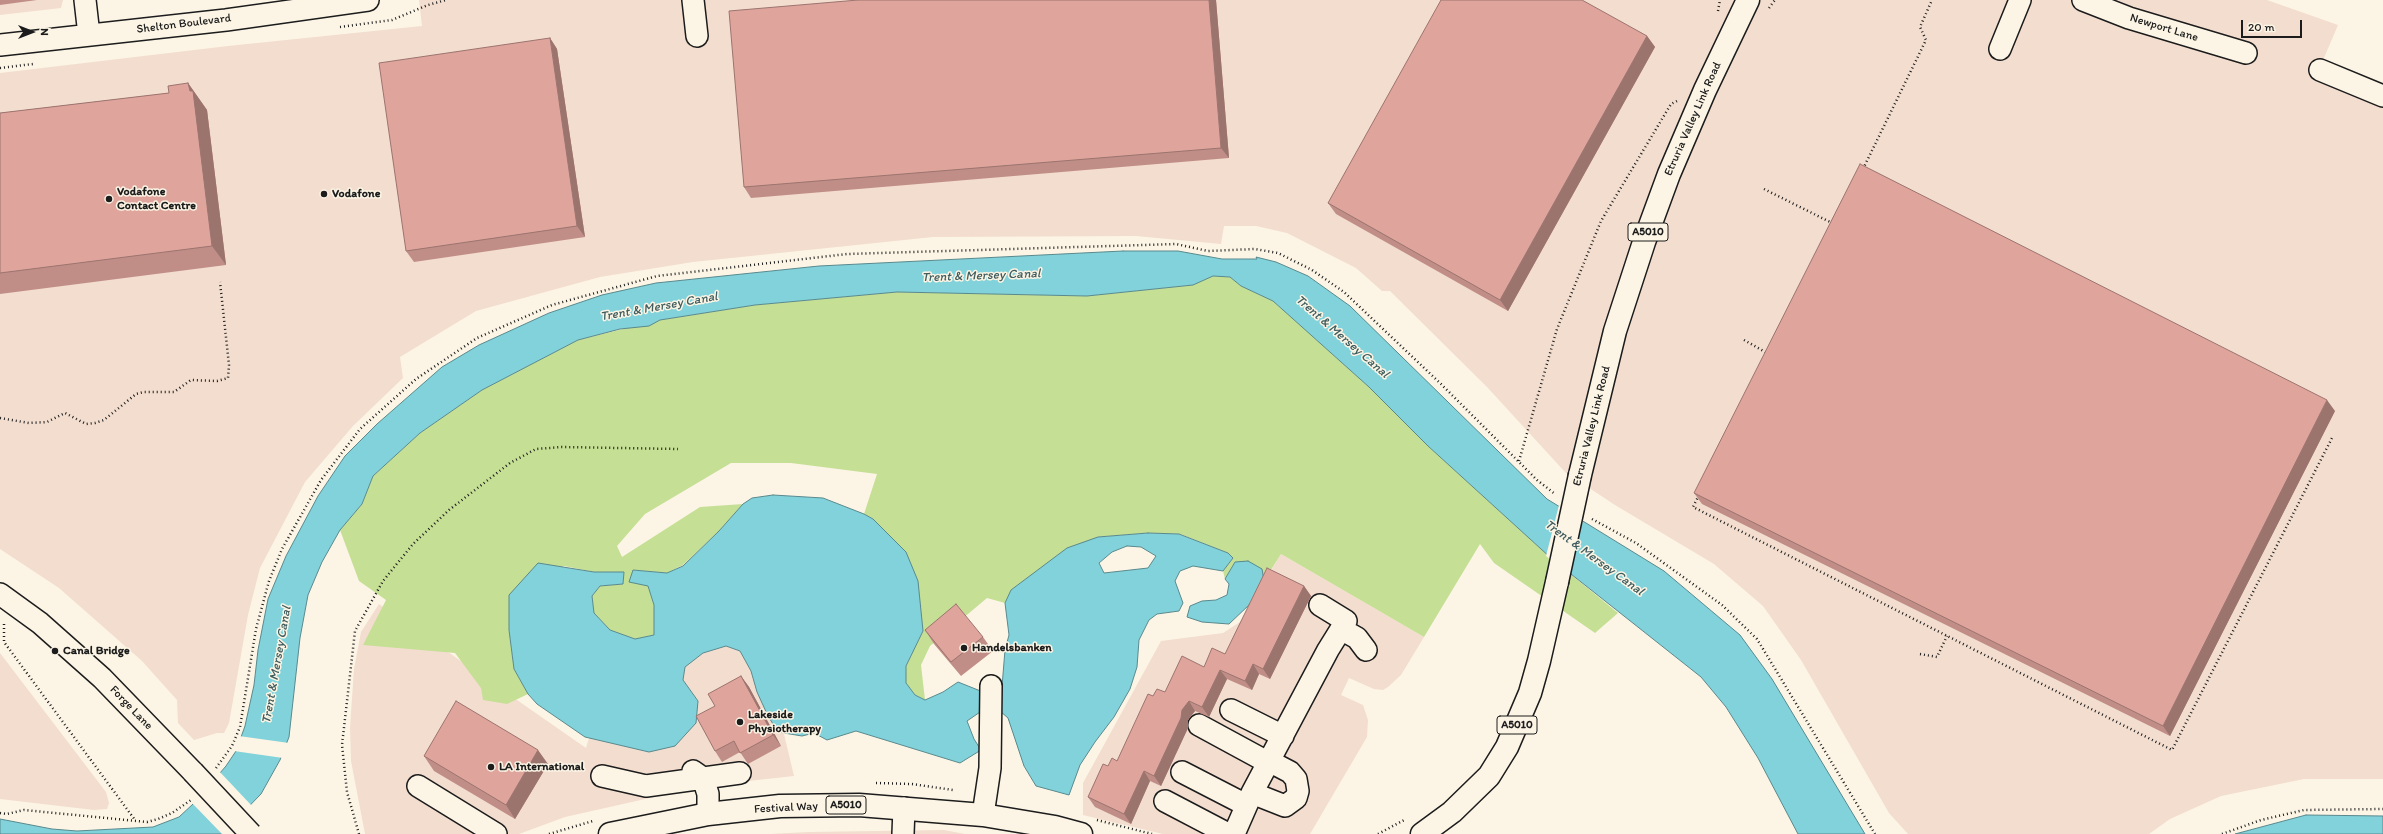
<!DOCTYPE html>
<html>
<head>
<meta charset="utf-8">
<style>
	body { margin:0 }
	#map { position:relative; width:2383px; height:834px; overflow:hidden; background:#fcf5e5; font-family:Itim,sans-serif }
	canvas { display:block }
	.north { position:absolute; left:12px; top:12px; width:40px; height:40px; -webkit-text-stroke:3px #fcf5e5; paint-order:stroke; rotate:90deg; font-size:11px; font-weight:700; line-height:16px; text-align:center; color:#1c1c1c }
	.north::after { content:''; display:block; margin:auto; width:14px; height:18px; background:#1c1c1c; clip-path:polygon(50% 0,100% 100%,50% 72%,0 100%) }
	.scale { position:absolute; left:2241px; top:20px; width:61px; height:18px; box-sizing:border-box; border:2px solid #1c1c1c; border-top:0; padding-left:5px; font-size:12px; line-height:14px; white-space:nowrap; color:#1c1c1c; -webkit-text-stroke:3px #fcf5e5; paint-order:stroke }
</style>
</head>
<body>
<div id="map">
<canvas width="2383" height="834"></canvas>
<div class="north">N</div>
<div class="scale">20 m</div>
</div>
<script>
const ctx = document.querySelector('canvas').getContext('2d');
ctx.lineJoin = 'round';
function fill(path, color) { ctx.fillStyle = color; ctx.fill(path, 'evenodd'); }
const poly = rows => new Path2D(rows.map(r => 'M' + r).join(''));
function trace(path, color, width, dash) { ctx.strokeStyle = color; ctx.lineWidth = width; ctx.lineCap = dash ? 'butt' : 'round'; ctx.setLineDash(dash || []); ctx.stroke(path); }
function label(font, color, halo, rows, align = 'center') {
  ctx.font = font + ' Itim,sans-serif'; ctx.lineWidth = 3; ctx.setLineDash([]); ctx.textBaseline = 'middle'; ctx.strokeStyle = halo; ctx.fillStyle = color; for (const [text, x, y, turn = 0] of rows) {
    ctx.save(); ctx.translate(x, y); ctx.rotate((+turn || 0) * Math.PI / 180); ctx.textAlign = isNaN(turn) ? turn : align; if (halo) ctx.strokeText(text, 0, 0); ctx.fillText(text, 0, 0); ctx.restore();
  }
}
fill(poly([
	[0,0,63,0,61,8,0,15],
	[419,0,2267,0,2338,25,2315,79,2383,107,2383,779,2304,779,2221,796,2170,819,2149,834,1908,834,1889,813,1801,660,1763,606,1714,564,1615,505,1565,472,1487,387,1390,291,1382,291,1356,268,1287,233,1256,226,1224,226,1221,244,1136,236,933,237,693,262,600,277,476,311,400,357,403,378,353,426,305,482,260,568,248,615,229,723,224,733,217,733,194,740,178,723,177,700,142,661,59,588,0,549,0,73,228,46,422,26],
	[1281,554,1424,637,1401,675,1388,687,1383,690,1374,689,1349,678,1341,695,1363,705,1368,720,1367,737,1310,834,1163,834,1083,815,1083,783,1161,641,1223,633,1240,622],
	[379,604,586,748,589,738,649,752,698,701,683,680,685,666,703,653,726,646,740,651,751,671,757,692,768,716,778,732,784,734,794,776,739,782,672,793,565,817,519,834,365,834,351,761,350,728,354,669,361,632],
	[0,653,106,792,109,803,107,809,94,810,0,799],
	[944,830,965,834,770,834,809,832]
]), '#f3ddcf');
fill(poly([
	[1212,276,1230,277,1241,286,1273,301,1369,387,1428,446,1552,559,1618,613,1595,633,1494,563,1480,544,1424,637,1281,554,1264,581,1235,562,1225,579,1223,571,1233,558,1228,553,1180,534,1148,533,1098,537,1011,590,1005,603,987,598,930,646,921,665,925,700,915,695,906,683,906,666,923,631,873,519,864,514,877,474,791,463,731,463,645,514,617,546,622,557,700,507,743,504,719,531,683,565,667,573,633,570,648,586,654,606,654,635,635,639,610,630,594,613,592,596,600,586,623,584,624,572,594,572,564,566,509,595,509,630,514,669,528,694,507,704,483,700,481,688,455,653,363,645,386,600,359,581,340,530,362,504,373,476,420,433,482,390,578,340,660,320,755,305,897,292,1087,296,1193,285]
]), '#c5df95');
const water = poly([
	[1123,251,1178,251,1222,259,1257,259,1256,257,1276,262,1308,276,1350,306,1547,499,1664,571,1740,635,1772,679,1865,834,1798,834,1758,758,1726,707,1701,677,1552,559,1428,446,1369,387,1273,301,1241,286,1230,277,1213,276,1193,285,1087,296,897,292,755,305,660,320,649,326,620,329,578,340,482,390,420,433,373,476,362,504,340,530,322,562,308,595,300,638,289,737,280,760,261,794,222,834,0,834,0,819,52,829,77,831,153,827,179,817,193,804,226,766,236,751,245,726,254,685,258,650,268,599,286,556,318,496,345,456,377,424,442,367,479,345,549,313,602,295,656,283,819,266,1123,251],
	[773,495,823,498,864,514,873,519,906,552,918,581,923,631,906,666,906,683,915,695,925,700,943,692,958,682,983,692,983,710,967,721,974,739,981,750,960,763,856,731,827,740,814,733,802,736,778,732,768,716,757,692,751,671,740,651,726,646,703,653,685,667,683,680,698,701,696,723,675,746,649,752,585,737,537,704,528,694,514,669,509,630,509,595,538,563,594,572,624,572,623,584,600,586,592,596,594,613,610,630,635,639,654,635,654,605,648,586,629,582,633,570,667,573,683,566,719,531,743,504,752,498,773,495],
	[1148,533,1179,534,1228,553,1233,558,1223,571,1193,566,1180,571,1175,581,1183,603,1179,611,1157,614,1149,620,1139,640,1137,667,1130,689,1114,717,1095,742,1080,765,1069,795,1036,786,1024,766,1008,718,1000,711,1005,650,1009,635,1005,603,1011,590,1067,548,1098,537,1148,533],
	[1127,546,1141,547,1156,556,1148,568,1104,573,1099,563,1112,552,1127,546],
	[1248,561,1262,569,1264,581,1249,605,1229,624,1202,622,1187,617,1190,606,1202,601,1216,600,1227,595,1229,584,1225,579,1235,562,1248,561],
	[2306,815,2383,816,2383,834,2235,834,2306,815]
]);
fill(water, '#81d2da');
trace(water, '#59898e', 1);
fill(poly([
	[1559,505,1583,520,1569,576,1546,556],
	[239,736,289,743,283,758,234,751],
	[219,771,252,806,224,834,222,834,192,803]
]), '#fcf5e5');
const minor = poly([
	[85,0,89,35],
	[693,0,697,36],
	[2083,0,2129,18,2246,53],
	[0,45,226,20,368,0],
	[2000,49,2020,0],
	[2320,70,2383,96],
	[0,594,40,623,102,678,193,772],
	[1341,629,1357,638,1366,650],
	[1231,710,1283,736],
	[1199,725,1269,763],
	[693,771,703,778,708,794,708,814],
	[1182,772,1246,805],
	[602,776,646,786,740,773],
	[418,786,496,834],
	[1252,793,1285,806,1296,798,1298,791,1296,779,1290,772,1269,761],
	[1165,801,1228,834],
	[983,815,990,768,991,686],
	[903,834,904,808],
	[1234,834,1252,793,1328,650,1346,621,1320,605]
]);
const major = poly([
	[1580,475,1615,331,1644,242,1669,174,1705,90,1748,0],
	[610,834,708,814,780,806,859,805,983,815,1055,827,1081,834],
	[1422,834,1452,812,1489,776,1507,747,1530,693,1539,661,1557,582]
]);
trace(minor, '#1c1c1c', 24);
trace(major, '#1c1c1c', 25);
trace(poly([
	[1769,8,1775,0],
	[1718,11,1720,0],
	[340,27,392,20,428,5,446,0],
	[0,68,33,64],
	[1863,169,1926,40,1920,27,1932,0],
	[1764,189,1832,223],
	[1744,340,1767,353],
	[0,418,29,423,47,422,65,413,86,424,95,423,104,420,136,394,144,392,174,392,191,380,217,381,228,378,229,365,220,282],
	[1519,461,1557,329,1601,221,1671,104,1677,101],
	[1699,495,1693,507,2172,750,2332,438],
	[1592,519,1636,543,1722,605,1757,639,1875,834],
	[4,624,4,642,135,820],
	[1920,654,1937,657,1947,636],
	[216,768,232,746,240,727,256,629,269,581,282,549,321,480,360,429,416,379,477,338,552,305,657,276,847,254,1176,244,1208,251,1255,249,1278,253,1312,270,1344,292,1441,384,1537,480,1555,494],
	[876,783,912,784,953,790],
	[0,813,7,814,24,810,147,822,158,819,172,813,191,800],
	[1097,820,1152,834],
	[359,834,347,792,342,745,355,631,383,581,413,544,449,510,510,463,536,449,562,447,678,449],
	[549,834,593,821],
	[1378,834,1406,819],
	[2222,834,2261,820,2304,810,2383,809]
]), '#1c1c1c', 2.5, [1, 3]);
trace(minor, '#fcf5e5', 21);
trace(major, '#fcf5e5', 22);
const minorBridge = poly([
	[193,772,251,834]
]);
const majorBridge = poly([
	[1557,582,1580,475]
]);
trace(minorBridge, '#1c1c1c', 24, []);
trace(majorBridge, '#1c1c1c', 25, []);
trace(minorBridge, '#fcf5e5', 21);
trace(majorBridge, '#fcf5e5', 22);
fill(poly([
	[0,0,37,0,0,5],
	[858,0,1216,0,1229,158,751,198,744,187],
	[1647,36,1655,47,1508,311,1336,214,1328,203],
	[550,38,557,49,585,237,414,262,406,251],
	[188,83,207,110,226,265,0,294,0,113,169,93],
	[2335,411,2170,736,1702,504,1694,493],
	[1304,586,1311,596,1270,679,1259,674,1252,690,1227,679,1209,717,1195,711,1188,720,1188,728,1161,786,1150,781,1131,824,1095,807,1088,797,1108,766,1117,761,1153,696,1165,692,1225,654],
	[925,630,983,637,993,651,961,676,934,644],
	[741,676,749,687,781,746,748,764,740,752,722,762,715,751,715,706],
	[424,756,548,764,515,819,434,771]
]), '#c08e87');
fill(poly([
	[1209,0,1216,0,1229,158,1221,148],
	[1647,36,1655,47,1508,311,1500,300],
	[550,38,557,49,585,237,577,226],
	[188,83,207,110,226,265,212,246],
	[2327,400,2335,411,2170,736,2163,726],
	[1304,586,1311,596,1270,679,1263,669],
	[1253,664,1259,674,1252,690,1245,681],
	[1220,670,1227,679,1209,717,1202,707],
	[741,676,749,687,781,746,773,735],
	[1189,701,1195,711,1188,720,1188,728,1161,786,1154,776,1182,710],
	[538,750,548,764,515,819,506,805],
	[1144,771,1150,781,1131,824,1124,814]
]), '#9c746e');
const building = poly([
	[858,0,1209,0,1221,148,744,187,729,11,858,0],
	[1441,0,1582,0,1647,36,1500,300,1328,203,1441,0],
	[550,38,577,226,406,251,379,63,550,38],
	[188,83,190,91,193,91,212,246,0,273,0,113,169,93,168,86,188,83],
	[1860,164,2327,400,2163,726,1694,493,1860,164],
	[1267,568,1304,586,1263,669,1253,664,1245,681,1220,670,1202,707,1189,701,1182,710,1181,718,1154,776,1144,771,1124,814,1088,797,1103,764,1108,766,1112,758,1117,761,1148,694,1153,696,1157,689,1165,692,1182,656,1204,667,1212,648,1225,654,1267,568],
	[956,604,983,637,951,662,925,630,956,604],
	[741,676,773,735,740,753,734,741,715,751,696,716,715,706,708,694,741,676],
	[456,701,538,750,506,805,424,756,456,701]
]);
fill(building, '#dfa59d');
trace(building, '#9c746e', 1);
for (const [x, y, r, color] of [
	[324,194,4,"#1c1c1c"],
	[109,199,4,"#1c1c1c"],
	[964,648,4,"#1c1c1c"],
	[55,651,4,"#1c1c1c"],
	[740,722,4,"#1c1c1c"],
	[491,767,4,"#1c1c1c"]
]) { const dot = new Path2D(); dot.arc(x, y, r, 0, 2 * Math.PI); ctx.fillStyle = color; ctx.fill(dot); trace(dot, '#fcf5e5', 1.5); }
for (const [x, y, w] of [
	[1648,232,40],
	[1517,725,40],
	[846,805,40]
]) { const box = new Path2D(); box.roundRect(x - w / 2, y - 9, w, 18, 3); ctx.fillStyle = '#fcf5e5'; ctx.fill(box); trace(box, '#1c1c1c', 1); }
label('bold 11px', '#1c1c1c', null, [
	["A5010",1648,232],
	["A5010",1517,725],
	["A5010",846,805]
]);
label('12px', '#1c1c1c', '#fcf5e5', [
	["Shelton Boulevard",184,24,-7],
	["Newport Lane",2164,28,17],
	["Etruria Valley Link Road",1693,119,-66],
	["Etruria Valley Link Road",1592,426,-76],
	["Forge Lane",131,708,46],
	["Festival Way",786,808,-3]
]);
label('bold 12px', '#1c1c1c', '#fcf5e5', [
	["Vodafone",117,192],
	["Contact Centre",117,206],
	["Vodafone",332,194],
	["Handelsbanken",972,648],
	["Canal Bridge",63,651],
	["Lakeside",748,715],
	["Physiotherapy",748,729],
	["LA International",499,767]
], 'left');
label('italic 13px', '#3f5c5e', '#fcf5e5', [
	["Trent & Mersey Canal",981,276,-2],
	["Trent & Mersey Canal",659,307,-10],
	["Trent & Mersey Canal",1342,337,41],
	["Trent & Mersey Canal",1594,558,36],
	["Trent & Mersey Canal",277,665,-80]
]);
</script>
</body>
</html>
